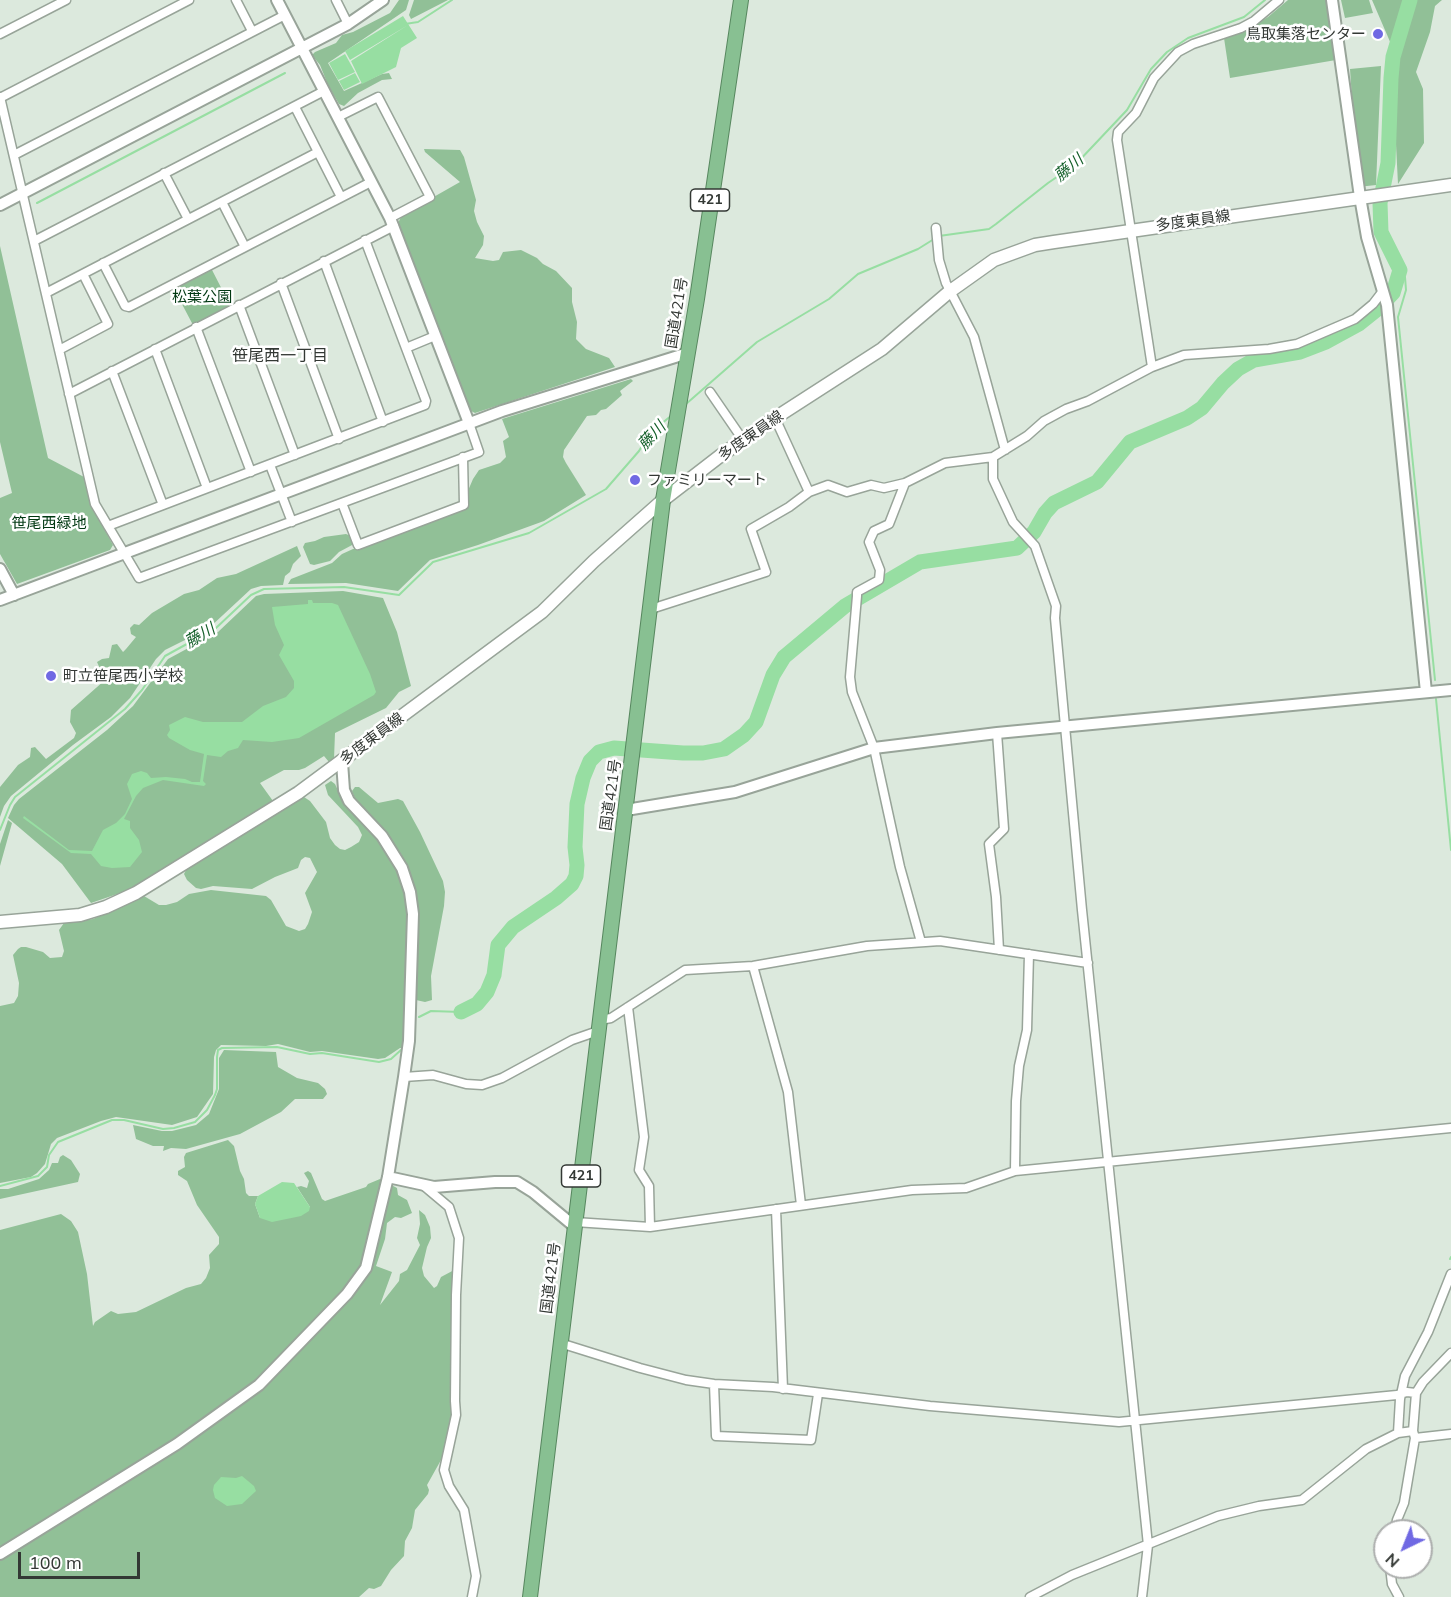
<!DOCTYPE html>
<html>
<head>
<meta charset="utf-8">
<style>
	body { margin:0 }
	#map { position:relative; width:1451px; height:1597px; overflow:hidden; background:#dce9dd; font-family:Mulish,sans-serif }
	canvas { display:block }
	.north { position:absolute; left:1373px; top:1519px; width:60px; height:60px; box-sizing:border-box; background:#fff; border:2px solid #adafae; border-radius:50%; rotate:223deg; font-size:16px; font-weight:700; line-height:24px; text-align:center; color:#333834 }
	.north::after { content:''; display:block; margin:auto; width:21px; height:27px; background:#7069e3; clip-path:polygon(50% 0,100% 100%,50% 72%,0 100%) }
	.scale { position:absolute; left:18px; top:1552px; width:122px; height:27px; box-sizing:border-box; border:3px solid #333834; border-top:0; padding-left:8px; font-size:18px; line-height:21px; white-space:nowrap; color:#333834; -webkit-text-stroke:4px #fff; paint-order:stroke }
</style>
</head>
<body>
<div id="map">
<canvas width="1451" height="1597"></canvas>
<div class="north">N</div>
<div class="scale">100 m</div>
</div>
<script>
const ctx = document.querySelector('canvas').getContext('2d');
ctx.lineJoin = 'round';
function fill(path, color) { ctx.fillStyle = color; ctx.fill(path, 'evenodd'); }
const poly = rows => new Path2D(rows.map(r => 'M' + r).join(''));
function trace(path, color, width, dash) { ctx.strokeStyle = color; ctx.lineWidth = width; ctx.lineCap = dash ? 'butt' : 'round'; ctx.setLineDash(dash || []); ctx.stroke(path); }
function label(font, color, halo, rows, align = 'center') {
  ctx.font = font + ' Mulish,"Noto Sans JP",sans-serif'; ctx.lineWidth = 5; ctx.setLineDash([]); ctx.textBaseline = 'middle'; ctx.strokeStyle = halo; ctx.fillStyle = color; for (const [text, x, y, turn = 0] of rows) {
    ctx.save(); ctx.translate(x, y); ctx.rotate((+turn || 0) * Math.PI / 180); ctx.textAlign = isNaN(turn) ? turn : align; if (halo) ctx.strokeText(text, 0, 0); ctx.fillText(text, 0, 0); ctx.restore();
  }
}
fill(poly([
	[399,0,409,0,406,10,328,63,344,91,382,74,389,73,392,79,382,80,358,93,344,106,339,104,328,85,320,65,312,55,315,52,336,43,342,35,353,32,390,13],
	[414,0,448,0,411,19,409,15],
	[1288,0,1327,0,1336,60,1230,78,1224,38,1239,34,1268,17],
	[1341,0,1369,0,1373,13,1345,18],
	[1372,0,1404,0,1391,44],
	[1410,0,1442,0,1435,6,1430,32,1416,72,1423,89,1424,143,1398,184,1392,65],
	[1381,66,1376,185,1358,187,1350,69],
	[424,149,460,150,464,157,476,200,474,211,477,222,484,236,483,245,475,258,493,261,499,260,503,252,521,250,537,258,543,264,556,271,572,288,572,302,577,322,576,339,586,349,609,358,615,367,475,413,467,409,398,223,402,215,460,182,425,152],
	[0,246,48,458,84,477,91,505,113,545,110,550,17,584,0,554,0,498,12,493,0,442],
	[211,268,230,305,193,325,174,289],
	[631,379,633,381,620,391,622,395,606,409,601,410,596,415,587,416,564,450,563,457,566,463,586,495,544,521,478,545,430,560,398,591,346,583,288,584,291,579,332,563,342,554,353,549,358,549,467,508,467,493,473,479,479,470,500,463,506,457,503,441,509,437,502,419],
	[346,534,351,536,354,544,339,552,330,561,314,565,310,564,303,547,305,543,315,541,324,537],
	[297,546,301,556,293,564,290,572,285,576,283,585,261,586,251,589,209,628,165,650,156,659,130,698,111,717,73,745,11,796,4,806,0,817,0,787,18,765,30,757,31,748,35,747,46,759,74,738,76,733,70,722,71,710,105,680,97,662,102,659,109,658,112,645,117,644,123,652,126,649,136,637,131,634,130,628,134,624,139,625,152,613,184,594,199,590,217,578,236,574],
	[343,591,383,598,397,632,411,686,399,692,386,708,335,733,334,759,329,762,324,756,305,768,299,770,284,770,260,783,273,801,129,890,91,903,62,864,8,818,14,805,19,799,107,730,133,706,168,659,218,632,256,596,264,594],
	[331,781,335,784,343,801,383,844,392,858,405,888,408,924,404,1048,400,1048,385,1058,378,1059,322,1051,310,1052,278,1044,266,1046,221,1045,216,1050,214,1057,213,1094,197,1117,172,1125,116,1117,101,1121,57,1138,51,1144,45,1164,37,1173,31,1177,0,1183,0,1006,14,1003,18,996,19,983,13,955,18,949,21,947,26,947,43,952,50,958,62,957,64,951,59,930,64,923,93,919,144,896,159,905,166,905,177,902,189,894,211,890,266,896,271,900,286,926,299,931,305,929,308,924,312,912,305,893,317,872,310,858,305,857,301,860,298,868,275,877,252,889,213,886,201,889,196,888,187,880,184,874,186,870,229,841,300,798,304,797,310,801,326,822,330,838,335,845,340,849,345,850,351,847,359,842,362,835,358,827,328,795,325,785],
	[355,787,359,787,378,803,398,799,403,801,420,832,443,881,445,892,444,906,431,976,432,1000,425,1002,416,1000,417,918,416,897,409,872,401,854,356,801,352,791],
	[8,820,12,823,0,866,0,844],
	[224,1050,276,1052,278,1067,297,1078,318,1083,325,1089,327,1094,323,1099,295,1099,281,1112,240,1134,186,1149,171,1148,163,1151,164,1146,153,1146,136,1139,133,1125,162,1131,172,1131,196,1125,209,1114,219,1089,219,1058],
	[228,1140,234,1146,240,1171,244,1179,246,1193,249,1196,258,1196,255,1204,260,1218,310,1207,297,1187,301,1186,307,1188,309,1181,304,1173,308,1171,311,1173,322,1199,325,1201,366,1187,368,1184,380,1179,397,1188,398,1195,407,1200,412,1213,401,1218,395,1217,387,1223,385,1239,376,1266,392,1272,380,1305,399,1281,400,1274,407,1270,420,1245,417,1238,420,1224,419,1210,425,1215,430,1227,431,1238,427,1247,422,1268,424,1276,434,1288,437,1286,441,1277,456,1269,454,1415,444,1462,441,1460,427,1485,429,1490,428,1494,415,1510,412,1528,405,1541,404,1556,391,1570,381,1586,374,1589,369,1588,359,1597,0,1597,0,1230,61,1214,71,1221,78,1232,87,1274,93,1326,95,1322,111,1311,118,1314,136,1312,186,1288,201,1284,206,1278,210,1268,209,1255,219,1244,219,1237,197,1205,187,1181,178,1175,178,1171,185,1167,184,1157,186,1153],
	[63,1155,71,1160,80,1174,78,1182,0,1199,0,1189,8,1189,39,1179,49,1170,52,1163,58,1163,60,1157]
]), '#91c097');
fill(poly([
	[403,16,417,38,401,48,396,67,362,84,351,61,408,25,350,60,345,51],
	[345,54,355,72,338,80,329,63],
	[355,73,360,82,344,90,339,81],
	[308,600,312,600,313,603,332,603,338,605,370,674,376,692,374,695,299,738,272,742,243,740,238,748,228,751,221,757,207,755,203,781,206,784,204,786,163,780,143,788,136,796,124,819,130,821,130,828,139,840,142,852,130,867,112,868,101,866,91,854,71,853,23,818,24,816,69,850,92,851,103,830,116,823,125,814,132,799,127,784,132,774,141,771,147,773,151,778,166,777,185,779,192,782,200,782,204,754,190,750,169,738,167,735,170,730,169,725,185,717,203,722,242,722,263,706,286,697,294,688,294,681,279,655,284,645,275,625,272,607,308,604],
	[282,1182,294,1183,310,1207,309,1211,301,1216,272,1222,260,1218,255,1204,258,1196],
	[242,1476,254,1486,256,1491,242,1504,227,1506,215,1498,213,1490,214,1485,221,1477,236,1478]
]), '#97dea2');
trace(poly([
	[405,24,418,22,452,0],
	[37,203,285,73],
	[939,236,989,229,996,224,1048,183,1076,164,1127,110,1151,69,1167,52,1188,38,1244,17,1265,0],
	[1400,270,1405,277,1406,290,1398,317,1435,680],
	[686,404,757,342,829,299,858,274,918,249,934,239],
	[1436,699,1451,850],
	[0,830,10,805,15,797,125,709,142,690,165,656,216,628,251,595,264,589,344,587,399,595,433,562,529,533,606,489,639,451,649,434,672,415],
	[419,1017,431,1011,461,1012],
	[0,1186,38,1176,47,1167,49,1155,58,1142,112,1120,124,1120,163,1129,174,1128,195,1122,207,1110,215,1095,217,1089,217,1057,218,1050,222,1048,277,1047,310,1054,322,1053,379,1062,391,1059,401,1050],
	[1450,1259,1451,1257]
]), '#97dea2', 2);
trace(poly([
	[461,1012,477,1004,487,992,494,975,498,945,513,927,556,898,572,884,576,876,577,865,575,847,577,804,583,778,590,761,599,752,614,748,683,753,703,753,724,749,744,735,756,722,773,675,784,657,845,606,920,562,1017,548,1034,532,1045,513,1054,503,1097,482,1130,442,1187,418,1202,408,1223,383,1238,369,1254,360,1300,352,1326,342,1359,324,1379,308,1393,293,1400,270,1381,232,1380,203,1388,163,1391,78,1393,57,1410,0]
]), '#97dea2', 15);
const minor = poly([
	[236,0,252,31],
	[336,0,348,24],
	[0,34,66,0],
	[0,97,95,504,139,578,479,452,469,423],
	[0,98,189,0],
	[295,107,341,197],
	[338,117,378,97,430,197,390,218],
	[14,155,285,15],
	[164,173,188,219],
	[222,202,245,247],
	[936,228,939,260,946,283,974,337,1005,450],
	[34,241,324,91],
	[324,261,383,422],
	[103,263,125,306,129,307,371,182],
	[281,283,339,439],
	[46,293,318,152],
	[239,305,295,455],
	[196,327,251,472],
	[406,348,435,336],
	[155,349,207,488],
	[59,350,108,324,83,274],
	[1152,367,1184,355,1269,349,1297,344,1355,319,1373,304,1383,291],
	[112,371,163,505],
	[710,392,743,440],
	[69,394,394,226],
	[775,418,809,492,828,485,847,492,871,485,884,488,905,483],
	[270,465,292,522],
	[342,503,358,545,464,505,463,457],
	[108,526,425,405,426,401,365,240],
	[651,609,766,572,751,529,789,507,809,492],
	[997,733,1004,829,989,844,996,897,999,950],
	[921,942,900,867,874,748,852,692,850,677,857,596,857,592,879,580,880,570,869,542,874,531,889,524,905,483,945,463,993,457],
	[753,966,788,1092,801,1205],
	[628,1007,644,1137,639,1170,649,1186,650,1227],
	[600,1020,611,1018,685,970,753,966,867,946,940,941,1088,963],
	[404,1077,433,1075,466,1084,482,1085,502,1078,572,1040,598,1031],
	[1015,1171,1016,1101,1019,1066,1027,1030,1029,954],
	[424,1186,449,1207,459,1238,456,1295,455,1401,456,1415,444,1470,449,1486,464,1510,476,1576,472,1597],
	[776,1209,783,1389],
	[575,1222,650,1227,912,1190,966,1188,1015,1171,1451,1128],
	[560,1343,640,1368,686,1380,714,1384,773,1387,930,1406,1119,1422,1397,1395,1407,1392,1416,1393],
	[714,1384,716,1436,811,1440,818,1394],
	[1398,1433,1400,1399,1405,1376,1428,1332,1451,1274],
	[1415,1438,1451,1434],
	[1395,1531,1397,1520,1404,1503,1415,1438,1413,1431,1416,1393,1423,1382,1451,1353],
	[1390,1567,1392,1584,1399,1597],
	[1030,1597,1072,1575,1218,1516,1259,1506,1302,1500,1366,1449,1398,1433,1413,1431],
	[1142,1597,1148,1545,1082,910,1055,618,1056,606,1035,546,1013,522,993,479,993,457,1027,436,1044,421,1066,409,1088,401,1152,367,1117,140,1118,132,1136,113,1154,78,1178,52,1193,44,1241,28,1254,21,1279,0]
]);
const tertiary = poly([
	[277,0,390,218,469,423],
	[1332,0,1360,197,1367,237,1387,305,1426,692],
	[0,205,348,24,383,0],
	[0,569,14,595],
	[0,600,502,411,688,353],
	[626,810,735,792,874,748,997,733,1451,690],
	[388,1177,434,1187,495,1182,517,1182,533,1192,574,1226],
	[0,1554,177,1444,259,1385,347,1294,366,1268,388,1177,404,1077,409,1041,413,914,410,892,402,868,382,836,349,801,344,790,342,762]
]);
const secondary = poly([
	[0,922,80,915,106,907,136,893,298,793,542,612,594,561,663,500,720,456,775,418,882,349,949,292,994,260,1035,245,1054,242,1451,185]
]);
const trunk = poly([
	[530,1597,663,500,697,299,741,0]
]);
trace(minor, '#98a499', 11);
trace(tertiary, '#98a499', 14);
trace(secondary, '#98a499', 15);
trace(trunk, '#57875f', 16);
trace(minor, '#fff', 8);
trace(tertiary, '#fff', 10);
trace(secondary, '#fff', 12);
trace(trunk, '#88c092', 14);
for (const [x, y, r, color] of [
	[1378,34,6,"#7069e3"],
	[635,480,6,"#7069e3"],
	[51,676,6,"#7069e3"]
]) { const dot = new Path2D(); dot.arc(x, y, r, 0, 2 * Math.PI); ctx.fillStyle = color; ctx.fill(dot); trace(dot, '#fff', 2); }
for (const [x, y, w] of [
	[710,200,39],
	[581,1176,39]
]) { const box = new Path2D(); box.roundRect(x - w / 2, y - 11, w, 22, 4.5); ctx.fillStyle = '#fff'; ctx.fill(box); trace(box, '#333834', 1.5); }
label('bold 14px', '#333834', null, [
	["421",710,200],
	["421",581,1176]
]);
label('15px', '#333834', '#fff', [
	["鳥取集落センター",1366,34,"right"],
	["ファミリーマート",647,480],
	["町立笹尾西小学校",63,676]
], 'left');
label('15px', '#333834', '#fff', [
	["多度東員線",1193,221,-8],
	["国道421号",677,313,-81],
	["多度東員線",751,436,-35],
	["多度東員線",372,739,-37],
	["国道421号",611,795,-82],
	["国道421号",551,1278,-83]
]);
label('15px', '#013812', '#fff', [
	["松葉公園",202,297],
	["笹尾西緑地",49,523]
]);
label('italic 16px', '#135f29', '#fff', [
	["藤川",1069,168,-40],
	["藤川",652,436,-47],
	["藤川",200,636,-31]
]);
label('16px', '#333834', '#fff', [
	["笹尾西一丁目",280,356]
]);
</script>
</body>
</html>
